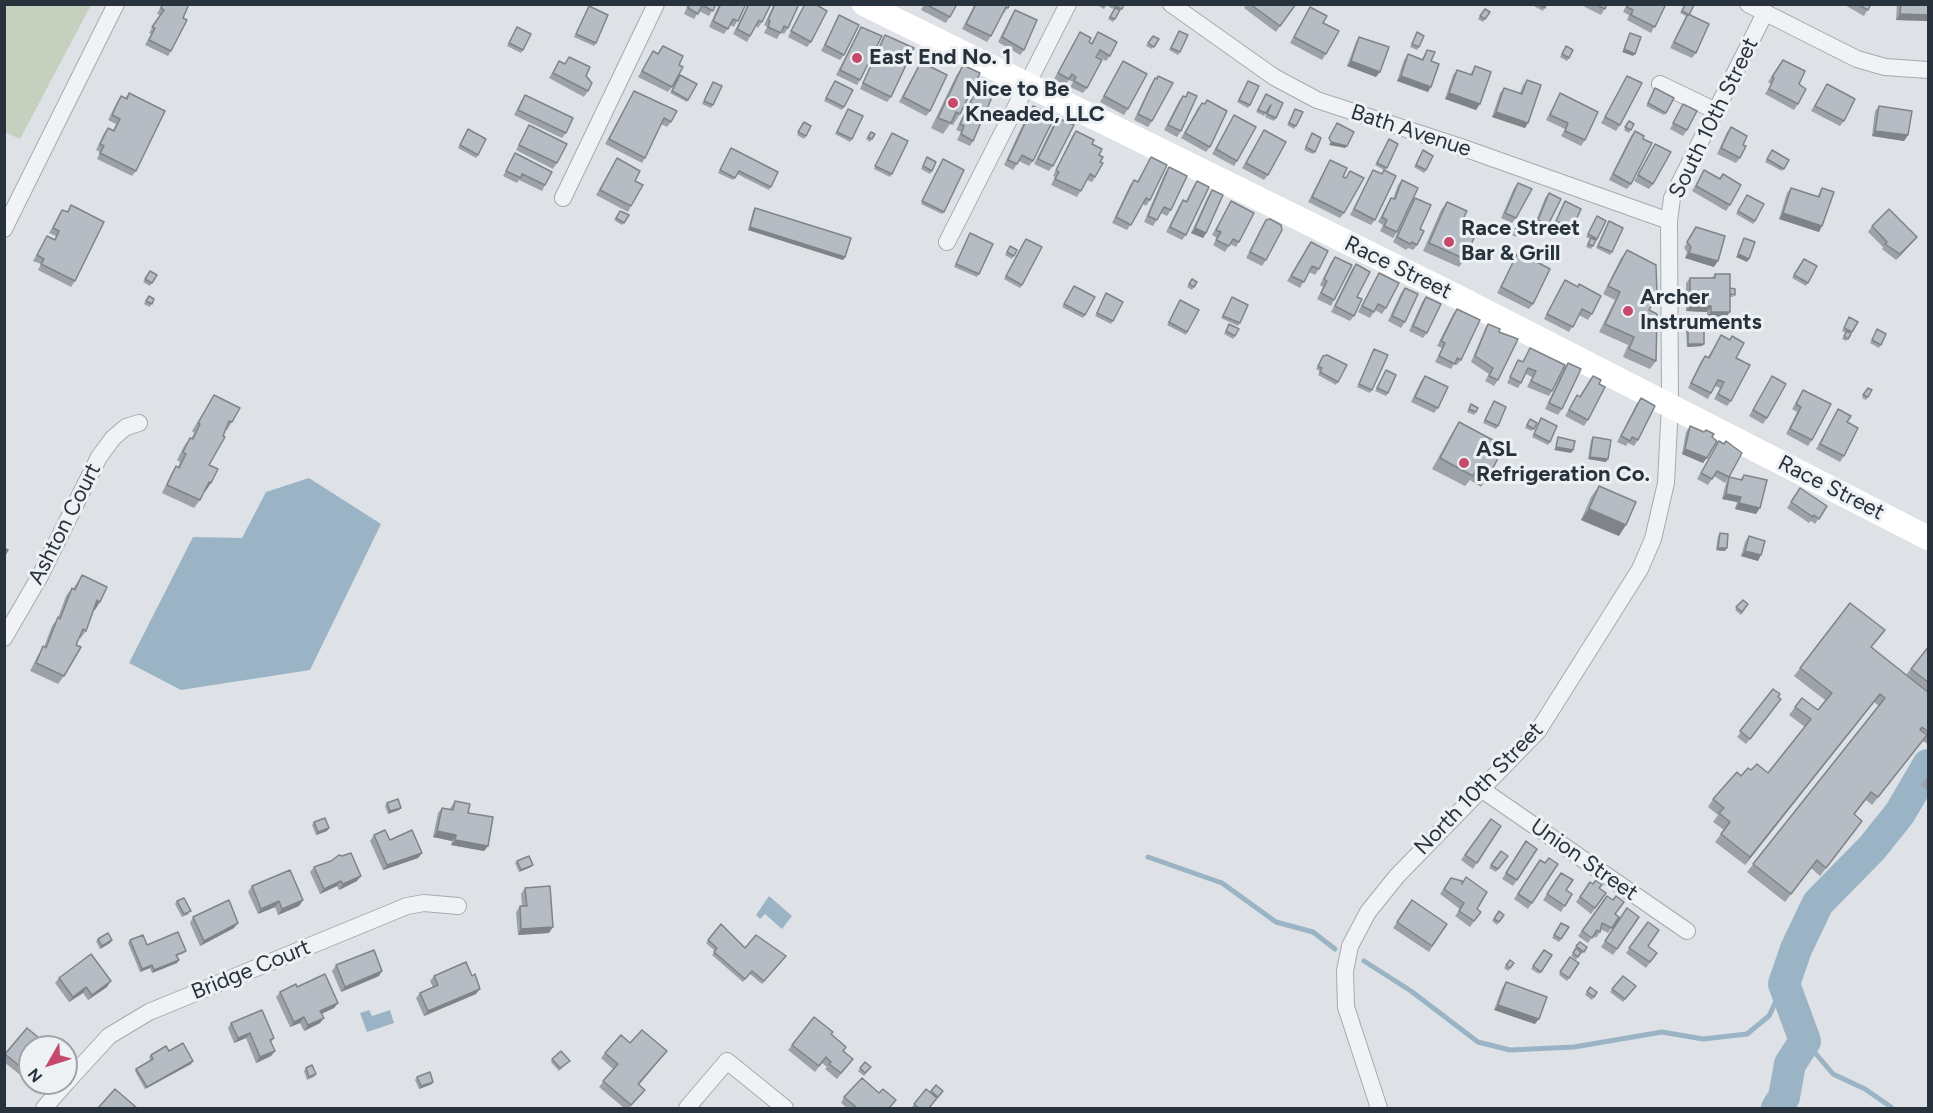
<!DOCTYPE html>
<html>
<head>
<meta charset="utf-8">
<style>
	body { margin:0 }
	#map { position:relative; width:1933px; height:1113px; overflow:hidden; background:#dee2e6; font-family:Figtree,sans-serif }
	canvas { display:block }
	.frame { position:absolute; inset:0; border:6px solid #28323c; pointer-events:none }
	.north { position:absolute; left:18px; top:1035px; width:60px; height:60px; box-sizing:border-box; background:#edf1f4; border:2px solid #9ea5aa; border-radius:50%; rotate:231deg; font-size:16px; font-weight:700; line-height:24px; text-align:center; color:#28323c }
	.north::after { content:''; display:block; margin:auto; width:21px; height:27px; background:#c6486b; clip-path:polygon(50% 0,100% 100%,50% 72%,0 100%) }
</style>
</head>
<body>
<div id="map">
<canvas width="1933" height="1113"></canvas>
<div class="frame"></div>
<div class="north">N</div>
</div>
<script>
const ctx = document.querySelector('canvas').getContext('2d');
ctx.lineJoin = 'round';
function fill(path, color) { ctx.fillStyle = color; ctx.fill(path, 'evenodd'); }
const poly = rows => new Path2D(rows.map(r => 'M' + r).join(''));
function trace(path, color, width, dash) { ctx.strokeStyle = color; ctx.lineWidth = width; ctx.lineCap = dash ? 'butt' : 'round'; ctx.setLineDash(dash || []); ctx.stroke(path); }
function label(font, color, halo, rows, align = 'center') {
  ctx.font = font + ' Figtree,sans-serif'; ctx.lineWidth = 6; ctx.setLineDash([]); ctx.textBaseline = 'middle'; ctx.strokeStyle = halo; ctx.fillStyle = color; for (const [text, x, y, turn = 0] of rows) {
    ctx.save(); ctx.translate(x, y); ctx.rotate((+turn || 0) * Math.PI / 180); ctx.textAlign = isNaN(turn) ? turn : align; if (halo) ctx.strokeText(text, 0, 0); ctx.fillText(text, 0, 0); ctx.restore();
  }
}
fill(poly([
	[5,4,91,5,20,139,5,132]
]), '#c5d0bf');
fill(poly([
	[309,478,381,524,310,670,181,690,129,663,193,537,242,538,266,492],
	[769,896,792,916,782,929,765,914,760,919,756,915],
	[369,1010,372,1016,390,1010,394,1023,367,1032,360,1013]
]), '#9ab4c5');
trace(poly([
	[1148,857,1222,883,1276,922,1313,932,1335,949],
	[1364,961,1411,991,1478,1042,1510,1050,1574,1047,1662,1032,1703,1039,1747,1034,1769,1016,1784,984],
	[1805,1041,1833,1074,1865,1089,1891,1107]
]), '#9ab4c5', 5);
trace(poly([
	[1777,1108,1784,1097,1790,1064,1805,1041,1784,984,1796,949,1818,903,1872,848,1900,813,1928,765]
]), '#9ab4c5', 32);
const minor = poly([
	[1171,4,1274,77,1317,100,1458,146,1669,221],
	[1748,4,1857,59,1885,67,1928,70],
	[1660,84,1716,111],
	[563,198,656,4],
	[4,229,116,4],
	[947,242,1068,4],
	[4,638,40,576,99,457,113,438,126,427,139,423],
	[1481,789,1687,931],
	[66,1083,109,1036,149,1012,407,906,424,903,458,906],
	[44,1108,66,1083],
	[687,1108,727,1061,785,1108],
	[1379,1108,1346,1007,1345,971,1350,946,1368,912,1397,876,1538,731,1640,569,1653,539,1666,483,1670,404,1669,221,1672,198,1765,13]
]);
trace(minor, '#a4aab0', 18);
trace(minor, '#f0f2f5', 16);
trace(poly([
	[864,4,1456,296,1928,538]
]), '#fff', 24);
fill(poly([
	[162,4,189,4,183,18,171,51,168,56,145,45,151,34,149,33,160,15,157,14],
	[683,4,716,4,709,16,699,11,694,19,684,14,687,7],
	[719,4,746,4,734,27,730,25,724,34,709,27],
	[748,4,771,4,762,22,758,28,756,26,747,42,733,34],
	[774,4,799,4,788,28,784,34,781,32,777,39,764,33,767,27,764,25],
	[805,4,815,4,811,42,807,47,788,37],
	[924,4,957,4,946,23,921,10],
	[975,4,1010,4,1004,13,1003,13,991,36,987,42,962,29],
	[1095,4,1107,4,1104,9],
	[1111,4,1124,4,1113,22,1108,19,1114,9,1109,7],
	[1247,4,1296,4,1276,32,1244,8],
	[1532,4,1546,4,1543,11,1532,5],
	[1579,4,1607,4,1601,15],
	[1627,4,1666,4,1651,33,1627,20,1629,15,1623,12],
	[1685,4,1689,14,1696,53,1692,58,1670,48,1686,16,1680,13],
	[1843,4,1871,4,1864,16],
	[1897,4,1929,4,1928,21,1896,20],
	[589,6,596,43,594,46,574,37],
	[1310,7,1323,23,1326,54,1322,60,1290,43],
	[1485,9,1490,12,1483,22,1478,19],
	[1015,10,1024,50,1020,55,998,42,1011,16],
	[839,15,844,55,840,60,821,51],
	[517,27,523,50,521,53,507,46],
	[861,27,860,80,857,85,836,75,858,32],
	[1179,31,1180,52,1178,55,1169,50],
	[1080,32,1089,42,1091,43,1098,32,1110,56,1106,61,1097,56,1087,88,1083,93,1070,87,1073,82,1069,80,1065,85,1054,79],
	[1417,32,1419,47,1417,50,1410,47],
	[885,35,891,97,887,102,860,89,882,40],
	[1153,36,1159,39,1152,49,1146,46],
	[1359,37,1376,77,1347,66,1356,42],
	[663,46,679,65,672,87,668,92,638,77,653,51,658,54],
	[1566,46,1569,58,1567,61,1560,57],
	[1427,50,1428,92,1397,81,1404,60,1408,54,1422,59],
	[569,57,588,91,584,97,549,78,559,61,564,64],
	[1783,60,1799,84,1798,104,1794,110,1765,94,1771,84,1768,82],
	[1123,61,1128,109,1124,115,1100,102],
	[921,62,930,111,926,116,899,102,917,68],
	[963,65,960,114,953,125,950,124,943,134,931,128,956,76],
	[1475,66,1476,110,1445,99,1453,75,1457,70,1470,75],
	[1158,76,1152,121,1148,127,1134,120,1151,84,1155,78,1156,79],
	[1627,76,1620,125,1616,131,1601,123],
	[678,77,688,100,687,102,670,93],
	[1527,80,1528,123,1525,128,1492,117,1500,93,1504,88,1520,93,1523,85],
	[981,81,973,141,970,146,957,140,961,132,956,130,977,87],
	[1248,81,1250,105,1248,108,1237,102],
	[713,82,713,105,711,108,702,104],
	[833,84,844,107,842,110,824,101],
	[1827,84,1844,121,1840,126,1811,111],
	[1655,88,1666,113,1664,115,1646,106],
	[634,91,671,122,667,127,661,124,645,158,642,163,605,144],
	[1188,92,1181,131,1177,137,1164,130,1179,101,1183,96,1185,97],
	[129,93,136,171,132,176,97,159,100,152,96,150,104,133,108,128,113,130,116,124,108,120,117,102,121,96,125,98],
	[1560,93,1585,140,1581,146,1561,136,1565,129,1546,120,1557,99],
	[1266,94,1276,118,1274,121,1265,117,1269,109,1264,116,1256,112],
	[525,95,566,133,562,138,514,115,521,101],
	[1207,100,1210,147,1206,152,1181,138,1198,108,1202,103,1204,104],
	[1683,104,1687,130,1683,136,1670,129],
	[1033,106,1033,161,1029,166,1019,161,1013,170,1004,165,1029,111],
	[1879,106,1908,135,1904,141,1872,136,1875,111],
	[848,109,852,139,850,142,835,134],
	[1295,109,1296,126,1294,129,1287,125],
	[1234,115,1237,161,1234,166,1212,154],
	[1058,118,1053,166,1049,171,1034,164,1054,123],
	[1629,121,1634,124,1629,133,1624,130],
	[804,122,806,136,804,139,797,135],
	[529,125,557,163,553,169,516,150],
	[1731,127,1743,145,1740,158,1736,163,1717,154,1727,132],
	[1264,130,1268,175,1264,180,1242,168],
	[1076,131,1092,144,1099,155,1100,162,1095,177,1092,182,1087,180,1077,197,1051,185,1055,177,1053,176,1072,136],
	[1635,131,1643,139,1631,184,1627,189,1609,180,1631,136],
	[466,132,478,155,476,158,458,148],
	[871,132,875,134,870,142,866,139],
	[892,133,892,174,890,177,874,169],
	[1312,133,1315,152,1313,154,1304,150],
	[1389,139,1387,168,1385,170,1375,220,1371,225,1350,215,1370,176,1373,170,1381,174,1384,170,1375,165],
	[1655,144,1653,184,1649,189,1634,181],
	[731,148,771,187,769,190,737,174,733,180,718,173],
	[1423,150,1426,170,1424,173,1414,167],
	[515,153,545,185,542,191,519,180,517,183,503,176],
	[1770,153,1789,160,1782,171,1765,162],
	[927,157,932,171,930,174,921,169],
	[1151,157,1150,200,1146,206,1143,204,1127,230,1112,223,1130,185,1134,180,1137,182],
	[617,158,635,181,631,206,628,212,596,195],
	[943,159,944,212,942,214,921,204],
	[1330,160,1343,177,1345,178,1350,171,1344,213,1340,218,1308,202,1327,165],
	[1169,167,1171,210,1167,216,1161,213,1153,226,1144,222,1165,173],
	[1704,170,1720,178,1723,174,1730,205,1726,211,1692,191],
	[1402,180,1397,232,1393,238,1380,231,1383,225,1378,222,1388,203,1391,198,1393,199,1398,185],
	[1197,181,1186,235,1182,240,1166,232,1179,206,1183,200,1186,201,1193,187],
	[1518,183,1516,218,1512,223,1501,218,1514,188],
	[1791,188,1817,197,1822,188,1819,232,1779,219,1787,193],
	[1212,190,1206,233,1203,238,1191,233,1208,196],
	[1549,193,1548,225,1544,231,1534,226,1545,198],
	[1747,195,1755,221,1753,224,1736,214],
	[1415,198,1420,229,1417,245,1413,250,1408,248,1406,250,1393,242,1412,203],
	[1231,201,1239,242,1236,247,1230,244,1225,252,1213,245,1217,238,1212,235],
	[1565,201,1572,229,1570,232,1554,224],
	[1447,202,1465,259,1459,267,1423,251,1441,210],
	[71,205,75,281,71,287,38,270,41,264,33,261,47,236,54,240,56,236,49,233,62,210,67,212],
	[755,208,845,257,843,260,748,230,753,211],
	[620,211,629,215,622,225,614,220],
	[1597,216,1597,239,1591,249,1586,247,1590,239,1586,237],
	[1266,220,1266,260,1262,266,1246,258,1262,226],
	[1609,221,1612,252,1610,255,1596,248],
	[1872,226,1917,237,1913,242,1896,260,1882,249,1883,247,1868,232],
	[1516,227,1522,227,1516,237,1512,235],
	[1696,227,1714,267,1685,258,1687,252,1684,248],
	[970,233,979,274,977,277,954,267],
	[1024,241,1022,285,1020,288,1004,279],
	[1311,242,1319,269,1315,275,1309,272,1300,288,1287,281],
	[1010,246,1017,250,1012,259,1005,255],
	[1627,250,1656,361,1650,369,1623,357,1628,345,1599,332,1615,300,1603,294,1621,258],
	[1518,252,1533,304,1529,309,1497,293,1515,258],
	[1335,257,1334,300,1331,306,1317,299,1323,287,1320,285,1331,262],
	[1804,259,1817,266,1806,286,1792,278],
	[1356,264,1357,297,1354,316,1350,321,1331,312,1352,269],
	[150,271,157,275,150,286,143,282],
	[1379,273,1386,308,1382,314,1375,310,1370,318,1358,312],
	[1715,274,1730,288,1733,297,1730,297,1726,317,1707,317,1707,312,1686,311,1686,283,1690,278,1712,278],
	[1192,279,1197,282,1192,290,1187,287],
	[1565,280,1592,314,1588,320,1579,315,1569,332,1544,319,1561,286],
	[1405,288,1405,322,1401,328,1388,321,1401,293],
	[1072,289,1085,315,1083,318,1062,307],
	[1106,293,1113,321,1111,324,1095,316],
	[1232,297,1240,323,1238,326,1221,318],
	[1426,297,1427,333,1423,338,1409,331,1422,302],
	[147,298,154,299,150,307,144,304],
	[1179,303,1187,332,1186,335,1167,325],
	[1457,309,1461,360,1457,365,1454,364,1451,369,1435,362,1442,348,1437,346,1453,314],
	[1849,317,1852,332,1846,341,1842,339,1846,333,1842,331],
	[1229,324,1239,329,1233,339,1224,334],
	[1488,324,1499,332,1498,380,1494,386,1485,381,1489,374,1471,362,1485,329],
	[1688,328,1704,344,1702,346,1687,347,1686,331],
	[1876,332,1886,334,1879,348,1870,343],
	[1721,335,1729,340,1732,336,1736,358,1731,401,1727,406,1714,399,1720,388,1715,386,1708,399,1688,388,1701,361,1705,356,1708,357],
	[1530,348,1552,391,1549,396,1527,387,1532,377,1526,374,1518,388,1507,383,1515,366,1518,360,1522,362],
	[1374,349,1372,390,1370,393,1357,387],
	[1323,356,1338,382,1336,385,1318,375,1320,371,1316,369],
	[1568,363,1562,409,1558,415,1545,409,1564,368],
	[1386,370,1388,393,1386,396,1375,391],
	[1425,376,1438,408,1434,413,1411,402,1421,381],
	[1772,376,1767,418,1763,424,1749,416],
	[1599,384,1588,420,1584,426,1565,416,1577,395,1580,396],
	[1868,388,1872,390,1866,400,1862,398],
	[1803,390,1812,440,1808,446,1786,434,1797,412,1792,409],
	[214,395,232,422,227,430,225,430,209,465,205,492,204,491,200,500,194,508,162,493,171,474,176,466,178,467,180,462,177,460,184,446,190,438,191,439,194,433,192,431],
	[1641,398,1638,440,1634,446,1628,443,1626,446,1617,442,1637,403],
	[1494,401,1498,426,1496,429,1483,423],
	[1471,404,1476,412,1474,415,1467,412],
	[1838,409,1847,422,1844,456,1840,462,1816,449],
	[1541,418,1550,442,1548,445,1532,437],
	[1530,419,1537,423,1532,431,1525,428],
	[1459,422,1489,476,1481,487,1470,480,1465,486,1432,469,1452,433],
	[1690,426,1712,437,1703,463,1682,454,1686,432],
	[1593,437,1606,462,1588,459,1591,440],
	[1719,441,1729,477,1725,483,1714,476,1708,485,1697,479],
	[1744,475,1756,514,1735,509,1737,502,1722,499,1726,483,1729,477,1740,480],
	[1599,486,1619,536,1581,520,1591,497],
	[1800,488,1827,506,1815,524,1811,521,1809,523,1787,508],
	[1720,533,1725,551,1716,550,1718,536],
	[1749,536,1758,561,1741,556,1745,542],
	[82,575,95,610,94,609,86,631,80,639,79,638,64,676,58,684,30,671,38,655,44,647,52,626,58,618,66,596,72,588,73,589],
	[1743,600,1748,604,1741,615,1735,610],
	[1929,646,1929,745,1923,741,1872,805,1866,800,1854,815,1862,821,1820,876,1811,868,1785,902,1747,872,1879,706,1874,702,1745,865,1715,842,1724,830,1713,822,1718,815,1708,807,1713,799,1741,776,1751,770,1768,773,1805,727,1789,715,1795,707,1818,710,1825,700,1794,676,1800,668,1872,647,1906,675],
	[1773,689,1778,697,1781,699,1746,744,1737,737],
	[1929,774,1929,791,1921,785],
	[455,801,468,813,488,846,484,851,451,845,452,841,433,837,438,813,442,808,450,809,451,807],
	[387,803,399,810,388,814,385,806],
	[1491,819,1501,826,1473,869,1461,860],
	[314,822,327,831,316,835,312,825],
	[374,835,422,853,418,858,383,870,370,841],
	[1526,841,1537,849,1513,886,1502,879],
	[1501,851,1508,856,1496,872,1489,868],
	[1540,860,1545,863,1558,864,1528,909,1514,899],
	[517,861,531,867,519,872,515,863],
	[314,867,357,881,339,890,337,886,320,894,310,872],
	[1561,873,1566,890,1572,894,1561,912,1543,900],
	[1451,878,1477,909,1481,912,1470,927,1455,916,1460,909,1440,894],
	[1590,882,1606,893,1591,914,1576,902],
	[252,886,303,900,299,906,278,915,275,907,258,914,248,892],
	[525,888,549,933,518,935,516,912,520,906,522,906,521,894],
	[1607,896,1615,914,1619,917,1608,933,1600,929,1600,932,1596,938,1593,936,1588,943,1578,936],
	[1412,900,1447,924,1429,952,1393,928],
	[177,901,189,914,182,917,175,904],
	[1627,908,1639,917,1613,955,1601,947],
	[1499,911,1504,915,1497,925,1492,921],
	[193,917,234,928,200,946,190,923],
	[1648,922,1648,946,1657,953,1646,968,1626,953],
	[1561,923,1569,927,1559,942,1552,938],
	[721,924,745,948,786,956,762,984,750,974,743,982,712,955,715,951,706,943],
	[98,939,112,940,110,943,100,949,96,941],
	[130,940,147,945,186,951,184,953,177,956,177,963,152,973,150,968,140,972,128,943],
	[1580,942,1587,947,1582,954,1580,953,1576,960,1571,956],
	[1544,950,1552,955,1539,974,1531,969],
	[1570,957,1579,963,1567,981,1559,975],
	[1510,960,1514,963,1508,971,1504,968],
	[336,965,379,976,341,992,332,971],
	[434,976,476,994,424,1016,416,998,420,993,433,987,430,981],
	[1623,976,1636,986,1623,1002,1610,992],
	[59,978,107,987,88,1000,83,993,69,1002,55,983],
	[1506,982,1535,1024,1494,1010,1502,988],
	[297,987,338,1003,334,1008,322,1014,320,1023,304,1031,300,1023,290,1027,276,997,280,992],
	[1590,987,1597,992,1592,1000,1585,995],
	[231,1023,274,1038,271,1042,275,1051,271,1056,256,1063,246,1038,234,1043,228,1028],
	[27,1028,30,1047,30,1062,19,1074,4,1062,4,1055],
	[831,1034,843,1051,853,1059,837,1079,825,1069,827,1067,822,1063,815,1072,788,1050,792,1045],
	[630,1043,667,1051,639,1085,645,1090,641,1095,629,1108,624,1108,599,1087,613,1069,601,1058,605,1053],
	[169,1051,191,1064,145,1089,135,1071,136,1069,151,1061,149,1057,151,1055],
	[552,1059,570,1061,559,1071,551,1062],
	[865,1062,871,1067,864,1076,858,1071],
	[306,1068,316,1074,314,1077,307,1080,304,1071],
	[417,1077,432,1084,419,1089,415,1080],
	[936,1085,943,1091,929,1108,913,1108,912,1107,926,1089,930,1092],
	[879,1093,890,1108,847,1108,841,1103,844,1097]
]), '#9ca2a8');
fill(poly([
	[1900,14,1929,15,1929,21,1896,20],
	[1624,49,1635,54,1633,56,1622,52],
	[1351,61,1380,72,1376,77,1347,66],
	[1401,76,1431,87,1428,92,1397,81],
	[1449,93,1480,104,1476,110,1445,99],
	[1496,112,1528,123,1525,128,1492,117],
	[1875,131,1908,135,1904,141,1872,136],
	[1331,142,1347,146,1345,148,1329,145],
	[1783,213,1822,226,1819,232,1779,219],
	[750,227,845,257,843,260,748,230],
	[1195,228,1206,233,1203,238,1191,233],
	[1917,237,1913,242,1896,260,1900,254],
	[1689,253,1718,261,1714,267,1685,258],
	[1738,254,1749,259,1747,262,1736,257],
	[1690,306,1711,306,1707,312,1686,311],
	[1711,312,1730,312,1726,317,1707,317],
	[1688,344,1704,344,1702,346,1687,347],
	[1556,447,1573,450,1571,453,1554,450],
	[1685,449,1707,458,1703,463,1682,454],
	[1590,457,1608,459,1606,462,1588,459],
	[209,482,211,483,205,492,203,491],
	[1726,494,1741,497,1737,502,1722,499],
	[1739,503,1760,508,1756,514,1735,509],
	[1589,509,1626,525,1619,536,1581,520],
	[1718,548,1727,548,1725,551,1716,550],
	[1745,551,1761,555,1758,561,1741,556],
	[97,600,100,602,95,610,91,608],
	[1880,694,1874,702,1745,865,1750,857],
	[401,808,399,810,388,814,390,811],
	[329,828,327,831,316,835,318,832],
	[437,831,456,835,452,841,433,837],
	[455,840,488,846,484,851,451,845],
	[422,853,418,858,383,870,387,865],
	[533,865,531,867,519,872,521,870],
	[361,876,357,881,339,890,343,884],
	[341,881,337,886,320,894,324,889],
	[303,900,299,906,278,915,282,909],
	[279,901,275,907,258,914,261,909],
	[238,923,234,928,200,946,204,941],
	[553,927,549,933,518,935,521,929],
	[112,940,110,943,100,949,102,946],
	[179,960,177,963,152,973,154,970],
	[152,965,150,968,140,972,142,969],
	[382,971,379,976,341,992,345,987],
	[111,981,107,987,88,1000,92,995],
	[86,987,83,993,69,1002,73,997],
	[480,989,476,994,424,1016,428,1011],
	[338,1003,334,1008,316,1016,320,1011],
	[1498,1005,1539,1019,1535,1024,1494,1010],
	[304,1017,300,1023,290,1027,294,1022],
	[324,1018,320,1023,304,1031,308,1025],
	[250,1033,246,1038,234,1043,238,1038],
	[275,1051,271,1056,256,1063,260,1057],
	[193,1061,191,1064,145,1089,147,1087],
	[433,1082,432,1084,419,1089,421,1086]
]), '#7f8488');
const building = poly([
	[163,4,189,4,183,18,187,20,171,51,149,40,155,28,152,27,164,10,161,8,163,4],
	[690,4,716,4,713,11,702,5,698,14,688,8,690,4],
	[721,4,746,4,738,21,733,19,728,29,713,21,721,4],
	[749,4,771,4,762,22,759,20,750,36,737,29,749,4],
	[775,4,799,4,788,28,784,26,781,33,768,27,770,21,768,20,775,4],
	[805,4,815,4,827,11,811,42,791,31,805,4],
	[925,4,957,4,950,17,925,4],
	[976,4,1010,4,1008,8,1006,7,991,36,966,24,976,4],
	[1111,4,1124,4,1122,9,1111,4],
	[1250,4,1296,4,1280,26,1250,4],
	[1538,4,1546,4,1545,8,1538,4],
	[1595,4,1607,4,1605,9,1595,4],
	[1628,4,1666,4,1655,27,1631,15,1633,10,1627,7,1628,4],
	[1685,4,1694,5,1689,15,1682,11,1685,4],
	[1857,4,1871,4,1868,10,1857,4],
	[1901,4,1929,4,1929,15,1900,14,1901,4],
	[589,6,608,15,596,43,576,34,589,6],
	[1310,7,1327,16,1323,23,1339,31,1326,54,1294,37,1310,7],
	[1115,8,1120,10,1115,19,1110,17,1115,8],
	[1485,9,1490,12,1485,19,1480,16,1485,9],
	[1015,10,1037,20,1024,50,1002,37,1015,10],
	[1688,14,1709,24,1696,53,1674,42,1688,14],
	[839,15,859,25,844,55,825,45,839,15],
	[517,27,531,34,523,50,509,43,517,27],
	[861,27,882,36,860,80,840,70,861,27],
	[1179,31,1188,35,1180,52,1171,48,1179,31],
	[1080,32,1091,38,1089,42,1092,44,1098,32,1117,42,1110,56,1100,50,1096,57,1102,60,1087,88,1074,81,1076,77,1072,74,1069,79,1058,73,1080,32],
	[1417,32,1424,36,1419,47,1412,44,1417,32],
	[1630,33,1641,37,1635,54,1624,49,1630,33],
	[885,35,914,48,891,97,863,83,885,35],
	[1153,36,1159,39,1154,47,1148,43,1153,36],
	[1359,37,1389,47,1380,72,1351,61,1359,37],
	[663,46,683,56,679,65,683,67,672,87,642,71,653,51,658,54,663,46],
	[1566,46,1573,50,1569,58,1562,54,1566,46],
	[1427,50,1435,52,1431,61,1439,64,1431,87,1401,76,1408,54,1423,60,1427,50],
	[569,57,590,67,586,76,592,83,588,91,553,73,559,61,565,64,569,57],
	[1783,60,1805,71,1799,84,1806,89,1798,104,1769,89,1774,78,1772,77,1783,60],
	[1123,61,1147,74,1128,109,1104,96,1123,61],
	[921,62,947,75,930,111,903,97,921,62],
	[963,65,980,73,960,114,956,112,951,123,938,118,963,65],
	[1475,66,1491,72,1480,104,1449,93,1457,70,1472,75,1475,66],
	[680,75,697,84,688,100,672,91,680,75],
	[1158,76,1173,83,1152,121,1138,114,1155,78,1157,79,1158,76],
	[1627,76,1642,83,1620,125,1605,117,1627,76],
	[1527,80,1541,85,1528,123,1496,112,1504,88,1522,94,1527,80],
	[835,81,853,90,844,107,826,98,835,81],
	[981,81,996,88,973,141,961,134,964,126,960,124,981,81],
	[1248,81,1259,86,1250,105,1239,100,1248,81],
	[713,82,722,86,713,105,704,101,713,82],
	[1827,84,1855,99,1844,121,1815,106,1827,84],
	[1655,88,1674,98,1666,113,1648,103,1655,88],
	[634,91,677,111,671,122,664,118,645,158,609,139,634,91],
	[1188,92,1197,96,1181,131,1168,125,1183,96,1186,97,1188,92],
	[129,93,165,111,136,171,100,153,104,146,100,144,108,128,114,131,120,119,112,115,121,96,127,99,129,93],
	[1560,93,1598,112,1585,140,1565,131,1568,123,1550,115,1560,93],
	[1266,94,1283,103,1276,118,1267,114,1271,105,1266,113,1258,110,1266,94],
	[525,95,573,118,566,133,518,110,525,95],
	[1207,100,1227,111,1210,147,1185,133,1202,103,1205,104,1207,100],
	[1683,104,1697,111,1687,130,1673,123,1683,104],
	[1033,106,1055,116,1033,161,1022,155,1017,164,1008,160,1033,106],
	[1879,106,1912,111,1908,135,1875,131,1879,106],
	[848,109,863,116,852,139,837,132,848,109],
	[1295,109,1303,112,1296,126,1289,123,1295,109],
	[1234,115,1256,127,1237,161,1216,149,1234,115],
	[1058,118,1074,125,1053,166,1038,159,1058,118],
	[1629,121,1634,124,1631,130,1625,127,1629,121],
	[804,122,811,126,806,136,798,132,804,122],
	[1337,123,1354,132,1347,146,1331,142,1329,138,1337,123],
	[529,125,567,144,557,163,519,145,529,125],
	[1731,127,1747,136,1743,145,1746,146,1740,158,1721,148,1731,127],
	[468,129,486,139,478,155,460,145,468,129],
	[1264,130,1286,142,1268,175,1246,163,1264,130],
	[1076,131,1094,140,1092,144,1102,149,1099,155,1103,157,1100,162,1103,163,1095,177,1090,174,1081,191,1055,179,1059,172,1056,170,1076,131],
	[1635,131,1644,136,1643,139,1652,143,1631,184,1613,174,1635,131],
	[871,132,875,134,872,139,868,137,871,132],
	[892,133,908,141,892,174,875,166,892,133],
	[1312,133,1321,138,1315,152,1306,147,1312,133],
	[1389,139,1398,144,1387,168,1377,163,1389,139],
	[1655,144,1671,152,1653,184,1638,175,1655,144],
	[731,148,778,172,771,187,739,171,735,178,720,170,731,148],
	[1423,150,1433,156,1426,170,1416,165,1423,150],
	[1772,150,1789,160,1784,169,1767,159,1772,150],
	[515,153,552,172,545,185,522,174,521,178,506,171,515,153],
	[927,157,936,162,932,171,923,166,927,157],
	[1151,157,1167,165,1150,200,1146,198,1131,225,1116,217,1134,180,1138,182,1151,157],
	[617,158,640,171,635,181,643,185,631,206,600,190,617,158],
	[943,159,964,170,944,212,922,201,943,159],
	[1330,160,1347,168,1343,177,1346,178,1350,171,1364,178,1344,213,1312,197,1330,160],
	[1169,167,1187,176,1171,210,1164,207,1157,220,1148,216,1169,167],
	[1373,170,1382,174,1384,170,1396,176,1375,220,1354,209,1373,170],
	[1704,170,1720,179,1723,174,1741,185,1730,205,1696,186,1704,170],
	[1402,180,1418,188,1397,232,1384,226,1387,220,1382,217,1391,198,1395,199,1402,180],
	[1197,181,1209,187,1186,235,1170,227,1183,200,1187,202,1197,181],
	[1518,183,1532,189,1516,218,1505,213,1518,183],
	[1791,188,1819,197,1822,188,1834,192,1822,226,1783,213,1791,188],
	[1212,190,1223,195,1206,233,1195,228,1212,190],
	[1549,193,1561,199,1548,225,1538,220,1549,193],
	[1747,195,1764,204,1755,221,1738,211,1747,195],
	[1415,198,1431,205,1420,229,1424,231,1417,245,1412,242,1410,244,1397,237,1415,198],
	[1231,201,1254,213,1239,242,1233,239,1229,246,1216,240,1221,232,1216,230,1231,201],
	[1565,201,1581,209,1572,229,1556,221,1565,201],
	[1447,202,1467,211,1464,217,1480,224,1465,259,1429,243,1447,202],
	[71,205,104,222,75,281,41,264,44,259,37,255,47,236,55,240,59,231,53,228,62,210,68,212,71,205],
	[755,208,851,238,845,257,750,227,755,208],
	[1889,209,1917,237,1900,254,1885,244,1887,242,1872,226,1889,209],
	[620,211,629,215,624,223,616,218,620,211],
	[1597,216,1606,221,1597,239,1588,234,1597,216],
	[1270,219,1281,225,1282,230,1266,260,1250,252,1266,220,1270,219],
	[1609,221,1623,228,1612,252,1598,246,1609,221],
	[1518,224,1522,227,1518,234,1514,232,1518,224],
	[1696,227,1725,236,1718,261,1689,253,1691,247,1687,242,1696,227],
	[970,233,993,244,979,274,956,264,970,233],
	[1591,238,1596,240,1593,246,1588,244,1591,238],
	[1744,238,1755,242,1749,259,1738,254,1744,238],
	[1026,239,1042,247,1022,285,1006,276,1026,239],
	[1311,242,1328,251,1319,269,1312,266,1304,282,1291,276,1311,242],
	[1010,246,1017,250,1014,256,1007,252,1010,246],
	[1627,250,1656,265,1657,296,1649,310,1657,314,1656,361,1629,349,1634,337,1605,324,1620,292,1608,286,1627,250],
	[1518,252,1550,269,1533,304,1501,287,1518,252],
	[1335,257,1352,265,1334,300,1321,293,1327,281,1324,279,1335,257],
	[1804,259,1817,266,1808,283,1794,275,1804,259],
	[1356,264,1370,272,1357,297,1362,299,1354,316,1335,306,1356,264],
	[150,271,157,275,152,283,145,279,150,271],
	[1379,273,1399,283,1386,308,1378,304,1374,312,1362,306,1379,273],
	[1715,274,1730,274,1730,312,1711,312,1711,306,1690,306,1690,278,1715,278,1715,274],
	[1192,279,1197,282,1194,287,1189,284,1192,279],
	[1565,280,1578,287,1579,284,1601,296,1592,314,1582,309,1573,327,1547,314,1565,280],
	[1074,286,1095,297,1085,315,1064,304,1074,286],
	[1405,288,1418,294,1405,322,1392,316,1405,288],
	[1730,288,1735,289,1735,295,1730,294,1730,288],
	[1106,293,1123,302,1113,321,1097,313,1106,293],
	[149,296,154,299,152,304,146,301,149,296],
	[1232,297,1248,305,1240,323,1223,316,1232,297],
	[1426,297,1441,304,1427,333,1413,326,1426,297],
	[1180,300,1199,310,1187,332,1169,322,1180,300],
	[1457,309,1480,320,1461,360,1457,358,1455,364,1439,356,1445,343,1441,341,1457,309],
	[1849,317,1858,322,1852,332,1844,328,1849,317],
	[1229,324,1239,329,1235,336,1226,331,1229,324],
	[1488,324,1500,329,1499,332,1518,339,1498,380,1489,376,1493,368,1475,356,1488,324],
	[1688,328,1704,328,1704,344,1688,344,1688,328],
	[1877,329,1886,334,1881,345,1872,340,1877,329],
	[1847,331,1851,334,1848,339,1844,336,1847,331],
	[1721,335,1730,340,1732,336,1744,343,1736,358,1750,365,1731,401,1718,394,1724,382,1718,380,1711,393,1691,383,1705,356,1709,358,1721,335],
	[1530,348,1565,365,1552,391,1531,381,1536,371,1528,368,1521,383,1510,377,1518,360,1523,362,1530,348],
	[1374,349,1388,355,1372,390,1359,384,1374,349],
	[1327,355,1347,365,1338,382,1320,372,1322,368,1318,366,1323,356,1327,355],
	[1568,363,1581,369,1562,409,1549,403,1568,363],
	[1386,370,1396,375,1388,393,1377,388,1386,370],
	[1425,376,1448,387,1438,408,1415,397,1425,376],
	[1593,376,1601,380,1599,384,1605,387,1588,420,1569,410,1577,395,1580,397,1593,376],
	[1772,376,1786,384,1767,418,1753,410,1772,376],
	[1868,388,1872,390,1868,397,1863,395,1868,388],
	[1803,390,1831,404,1812,440,1790,429,1801,407,1796,404,1803,390],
	[214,395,240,408,232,422,229,421,223,436,225,437,209,465,218,469,211,483,209,482,200,500,167,485,176,466,179,468,186,454,183,452,190,438,193,439,200,424,198,423,214,395],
	[1641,398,1655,406,1638,440,1632,437,1630,441,1621,436,1641,398],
	[1494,401,1506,407,1498,426,1485,420,1494,401],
	[1471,404,1478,408,1476,412,1469,409,1471,404],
	[1838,409,1851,416,1847,422,1858,428,1844,456,1820,444,1838,409],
	[1541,418,1557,426,1550,442,1534,434,1541,418],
	[1530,419,1537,423,1534,429,1527,425,1530,419],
	[1459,422,1504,446,1489,476,1476,469,1473,476,1440,458,1459,422],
	[1690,426,1704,432,1706,430,1714,434,1712,437,1717,441,1707,458,1685,449,1690,426],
	[1558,437,1575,441,1573,450,1556,447,1558,437],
	[1593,437,1611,440,1608,459,1590,457,1593,437],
	[1719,441,1724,444,1726,441,1742,453,1729,477,1717,471,1712,479,1701,473,1719,441],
	[1744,475,1767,480,1760,508,1739,503,1741,497,1726,494,1729,477,1742,480,1744,475],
	[1599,486,1636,502,1626,525,1589,509,1599,486],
	[1800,488,1827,506,1819,519,1814,515,1813,517,1791,502,1800,488],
	[1720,533,1728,534,1727,548,1718,548,1720,533],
	[1749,536,1765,541,1761,555,1745,551,1749,536],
	[4,548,8,550,4,556,4,548],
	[82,575,107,587,100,602,97,600,86,631,83,629,76,645,81,647,64,676,36,663,43,646,46,648,58,617,60,619,72,588,75,590,82,575],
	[1743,600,1748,604,1742,612,1736,607,1743,600],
	[1850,603,1885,630,1871,647,1929,693,1929,732,1922,727,1920,730,1927,735,1878,797,1871,792,1854,814,1862,821,1826,868,1817,860,1791,894,1753,864,1885,698,1880,694,1750,857,1721,834,1730,822,1719,813,1724,808,1713,799,1737,772,1741,776,1748,768,1751,770,1757,764,1768,773,1811,719,1795,707,1802,698,1818,710,1832,693,1800,668,1850,603],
	[1929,646,1929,683,1911,669,1929,646],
	[1773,689,1780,694,1778,697,1781,699,1750,739,1740,731,1773,689],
	[398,799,401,808,390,811,387,803,398,799],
	[455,801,470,804,468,813,493,817,488,846,455,840,456,835,437,831,442,808,453,810,455,801],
	[325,818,329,828,318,832,314,822,325,818],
	[1491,819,1501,826,1477,863,1465,855,1491,819],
	[385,830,390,840,412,830,422,853,387,865,374,835,385,830],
	[1526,841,1537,849,1517,880,1506,873,1526,841],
	[1501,851,1508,856,1498,869,1491,865,1501,851],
	[351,853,361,876,343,884,341,881,324,889,314,867,331,861,339,855,342,856,351,853],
	[529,856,533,865,521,870,517,861,529,856],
	[1549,858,1558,864,1532,903,1518,894,1540,860,1545,863,1549,858],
	[290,870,303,900,282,909,279,901,261,909,252,886,290,870],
	[1561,873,1573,880,1566,890,1572,894,1565,906,1547,894,1561,873],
	[1466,877,1487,892,1477,909,1481,912,1474,921,1459,911,1464,903,1444,889,1451,878,1462,881,1462,884,1466,877],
	[1596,880,1602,885,1599,888,1606,893,1595,908,1580,897,1590,882,1593,884,1596,880],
	[550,886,553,927,521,929,520,906,527,906,525,888,550,886],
	[1607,896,1613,900,1616,896,1624,902,1615,914,1619,917,1612,928,1602,923,1600,932,1597,930,1592,938,1582,931,1607,896],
	[184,898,191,911,184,914,177,901,184,898],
	[229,900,238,923,204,941,193,917,229,900],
	[1412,900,1447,924,1432,946,1397,922,1412,900],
	[1627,908,1639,917,1617,949,1605,941,1627,908],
	[1499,911,1504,915,1499,922,1494,919,1499,911],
	[1648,922,1659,930,1648,946,1657,953,1650,962,1629,948,1648,922],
	[1561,923,1569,927,1561,939,1554,935,1561,923],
	[721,924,745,948,756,935,786,956,764,981,752,971,745,979,714,952,717,948,708,940,721,924],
	[178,932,186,951,176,955,179,960,154,970,152,965,142,969,130,940,143,935,147,945,178,932],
	[108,933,112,940,102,946,98,939,108,933],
	[1580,942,1587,947,1584,952,1576,946,1580,942],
	[1576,948,1581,952,1578,957,1573,953,1576,948],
	[374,950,382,971,345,987,336,965,374,950],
	[1544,950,1552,955,1541,972,1533,966,1544,950],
	[91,954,111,981,92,995,86,987,73,997,59,978,91,954],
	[1570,957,1579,963,1569,978,1560,972,1570,957],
	[1510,960,1514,963,1510,968,1506,965,1510,960],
	[466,962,472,976,475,974,480,989,428,1011,420,993,438,985,434,976,466,962],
	[325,974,338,1003,320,1011,324,1018,308,1025,304,1017,294,1022,280,992,296,984,297,987,325,974],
	[1623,976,1636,986,1625,999,1612,989,1623,976],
	[1506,982,1547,997,1539,1019,1498,1005,1506,982],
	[1590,987,1597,992,1594,997,1587,992,1590,987],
	[262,1010,274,1038,270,1040,275,1051,260,1057,250,1033,238,1038,231,1023,262,1010],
	[814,1017,833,1032,831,1034,846,1047,843,1051,853,1059,841,1073,829,1064,831,1062,826,1057,819,1066,792,1045,814,1017],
	[27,1028,45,1043,42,1047,30,1047,30,1060,23,1069,5,1054,27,1028],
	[642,1030,667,1051,638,1084,645,1090,631,1105,603,1081,618,1064,605,1053,621,1035,630,1043,642,1030],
	[183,1043,193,1061,147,1087,136,1069,153,1059,151,1055,166,1046,169,1051,183,1043],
	[561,1051,570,1061,560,1068,552,1059,561,1051],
	[865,1062,871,1067,865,1073,860,1068,865,1062],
	[312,1065,316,1074,309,1077,306,1068,312,1065],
	[430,1072,433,1082,421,1086,417,1077,430,1072],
	[862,1078,879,1093,883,1089,896,1100,889,1108,857,1108,844,1097,862,1078],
	[936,1085,943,1091,938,1097,931,1091,936,1085],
	[115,1089,137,1108,98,1108,115,1089],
	[926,1089,937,1098,929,1108,919,1108,914,1104,926,1089]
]);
fill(building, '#b5bcc3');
trace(building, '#7f8488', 1.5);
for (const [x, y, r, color] of [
	[857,58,6,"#c6486b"],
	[953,103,6,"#c6486b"],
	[1449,242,6,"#c6486b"],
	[1628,311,6,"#c6486b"],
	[1464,463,6,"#c6486b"]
]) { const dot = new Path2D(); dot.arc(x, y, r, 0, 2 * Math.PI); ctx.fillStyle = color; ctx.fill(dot); trace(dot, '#edf1f4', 2); }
label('bold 22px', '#28323c', '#edf1f4', [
	["East End No. 1",869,58],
	["Nice to Be",965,90],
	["Kneaded, LLC",965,115],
	["Race Street",1461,229],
	["Bar & Grill",1461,254],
	["Archer",1640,298],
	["Instruments",1640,323],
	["ASL",1476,450],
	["Refrigeration Co.",1476,475]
], 'left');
label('22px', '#28323c', '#edf1f4', [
	["South 10th Street",1714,118,-64],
	["Bath Avenue",1411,131,18],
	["Race Street",1398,268,26],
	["Race Street",1831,488,27],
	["Ashton Court",65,524,-63],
	["North 10th Street",1479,789,-46],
	["Union Street",1584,860,35],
	["Bridge Court",251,970,-22]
]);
</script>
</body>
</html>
